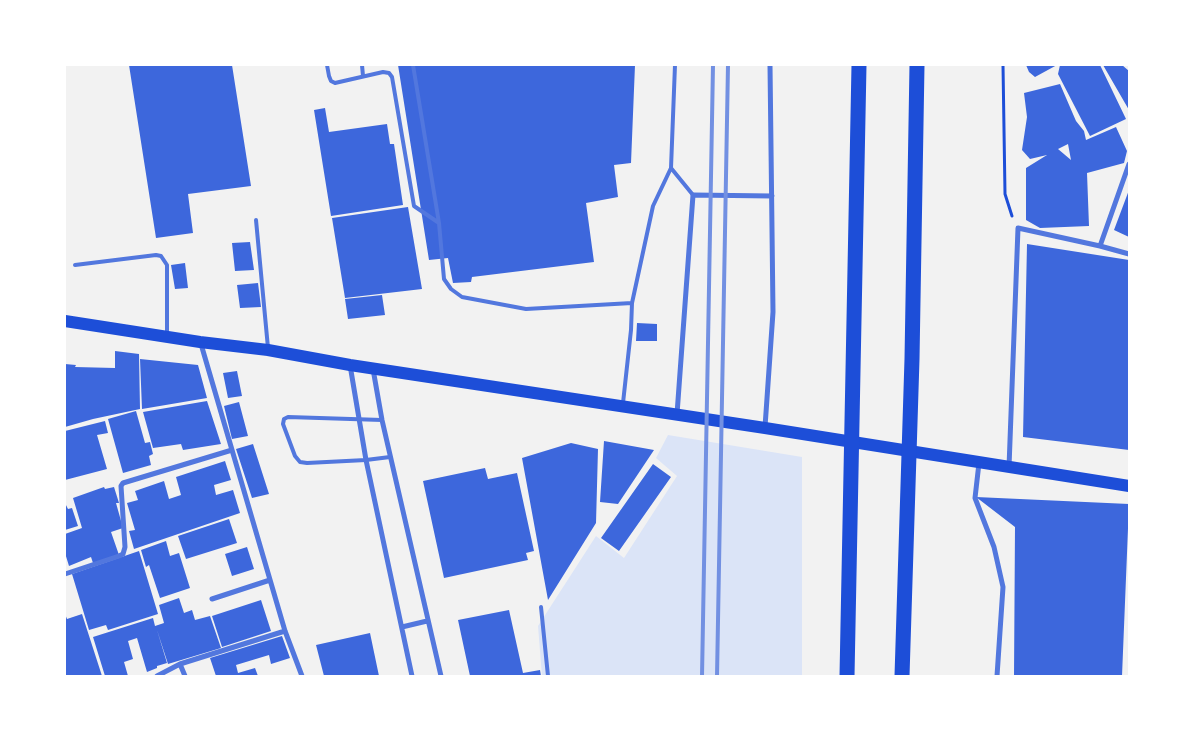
<!DOCTYPE html>
<html>
<head>
<meta charset="utf-8">
<style>
	body { margin:0 }
	#map { position:relative; width:1194px; height:741px; overflow:hidden; background:#f2f2f2; font-family:Karla,sans-serif }
	canvas { display:block }
	.frame { position:absolute; inset:0; border:66px solid #fff; pointer-events:none }
</style>
</head>
<body>
<div id="map">
<canvas width="1194" height="741"></canvas>
<div class="frame"></div>
</div>
<script>
const ctx = document.querySelector('canvas').getContext('2d');
ctx.lineJoin = 'round';
function fill(path, color) { ctx.fillStyle = color; ctx.fill(path, 'evenodd'); }
const poly = rows => new Path2D(rows.map(r => 'M' + r).join(''));
function trace(path, color, width, dash) { ctx.strokeStyle = color; ctx.lineWidth = width; ctx.lineCap = dash ? 'butt' : 'round'; ctx.setLineDash(dash || []); ctx.stroke(path); }
fill(poly([
	[668,435,802,457,802,676,542,676,538,626,596,536,624,558,677,476,656,458]
]), '#dbe4f7');
fill(poly([
	[129,65,232,65,251,186,188,194,193,233,156,238],
	[398,65,635,65,631,163,614,165,618,197,586,203,594,262,472,277,471,282,453,283,448,258,429,260],
	[1026,65,1057,65,1035,77,1029,72],
	[1060,65,1100,65,1126,119,1090,136,1058,74],
	[1103,65,1122,65,1129,71,1129,110],
	[1060,84,1076,121,1084,131,1086,140,1116,127,1127,151,1124,163,1087,173,1089,226,1040,228,1026,220,1026,168,1047,155,1030,159,1022,150,1027,117,1024,93],
	[1068,144,1071,160,1058,149],
	[325,108,329,132,387,124,390,144,394,144,403,205,331,216,314,110],
	[1129,190,1129,237,1114,230],
	[408,207,422,289,345,298,332,218],
	[250,242,254,270,235,271,232,243],
	[1027,244,1129,260,1129,450,1023,437],
	[185,263,188,288,175,289,171,265],
	[258,283,261,307,240,308,237,285],
	[382,295,385,315,348,319,345,299],
	[637,323,657,324,657,341,636,341],
	[115,351,139,354,140,409,93,419,65,427,65,364,76,365,75,367,115,368],
	[140,359,198,365,207,398,142,409],
	[237,371,242,396,228,398,223,373],
	[207,401,221,444,183,450,181,444,153,448,143,412],
	[239,402,248,436,232,439,224,406],
	[136,411,145,443,150,442,153,454,149,456,151,465,123,473,108,419],
	[105,421,108,433,97,435,107,469,65,480,65,431],
	[604,441,654,450,618,504,600,502],
	[571,443,598,449,596,523,548,600,522,458],
	[253,444,269,494,252,498,236,449],
	[225,461,231,480,214,485,216,495,233,490,240,513,134,549,129,531,135,530,127,503,138,500,135,491,164,481,169,499,181,495,176,477],
	[653,464,671,477,619,551,601,538],
	[485,468,488,479,517,473,534,551,526,553,528,560,444,578,423,481],
	[104,487,105,489,114,487,119,503,116,503,123,528,111,532,119,555,93,563,91,557,69,566,65,553,65,534,82,528,73,498],
	[976,497,1129,504,1122,676,1014,676,1015,527],
	[65,503,68,509,72,508,78,526,65,530],
	[229,519,237,543,186,559,178,536],
	[166,541,170,556,179,553,190,588,160,598,149,565,146,567,141,550],
	[247,547,254,569,232,576,225,554],
	[139,551,158,614,108,630,106,625,89,630,72,574],
	[179,598,184,613,192,610,195,620,210,616,221,648,168,664,157,630,167,663,157,666,157,668,147,672,137,638,128,641,133,659,124,662,128,676,105,676,93,637,153,618,155,626,164,623,159,605],
	[261,600,271,631,222,647,212,616],
	[509,610,523,673,540,670,541,676,470,676,458,620],
	[65,614,67,619,82,614,102,676,65,676],
	[370,633,379,676,324,676,316,645],
	[282,636,290,658,271,664,269,655,236,665,238,673,255,668,258,676,216,676,210,658]
]), '#3d67dc');
trace(poly([
	[1003,65,1005,194,1012,216]
]), '#1d4ed8', 3);
trace(poly([
	[327,65,329,76,331,81,335,83,383,72,389,73,392,77,414,206,439,223],
	[362,65,363,76],
	[413,65,439,223,444,279,451,289,462,297,526,309,632,303],
	[671,168,693,195],
	[256,220,268,348],
	[75,265,156,255,161,256,167,265,167,335],
	[623,403,631,330,632,303,653,206,671,168,675,65],
	[382,420,288,417,284,419,283,424,295,456,300,462,307,463,366,460,390,457],
	[541,607,548,676]
]), '#5277de', 4);
trace(poly([
	[1100,246,1129,164],
	[201,344,285,631,302,676],
	[350,365,366,460,412,676],
	[373,369,382,420,441,676],
	[677,414,693,195,772,196],
	[765,427,773,312,770,65],
	[979,463,975,498,994,547,1003,587,997,676],
	[1009,467,1018,228,1100,246,1129,254],
	[65,574,119,556,123,554,125,547,121,486,123,483,232,450],
	[212,599,270,580],
	[402,627,427,621],
	[180,664,185,676],
	[157,676,180,664,285,631]
]), '#5277de', 5);
trace(poly([
	[65,321,200,342,268,350,350,365,765,428,1129,486]
]), '#1d4ed8', 12);
trace(poly([
	[847,676,859,65],
	[902,676,912,359,917,65]
]), '#1d4ed8', 15);
trace(poly([
	[702,676,713,65],
	[717,676,728,65]
]), '#7290e2', 4);
</script>
</body>
</html>
